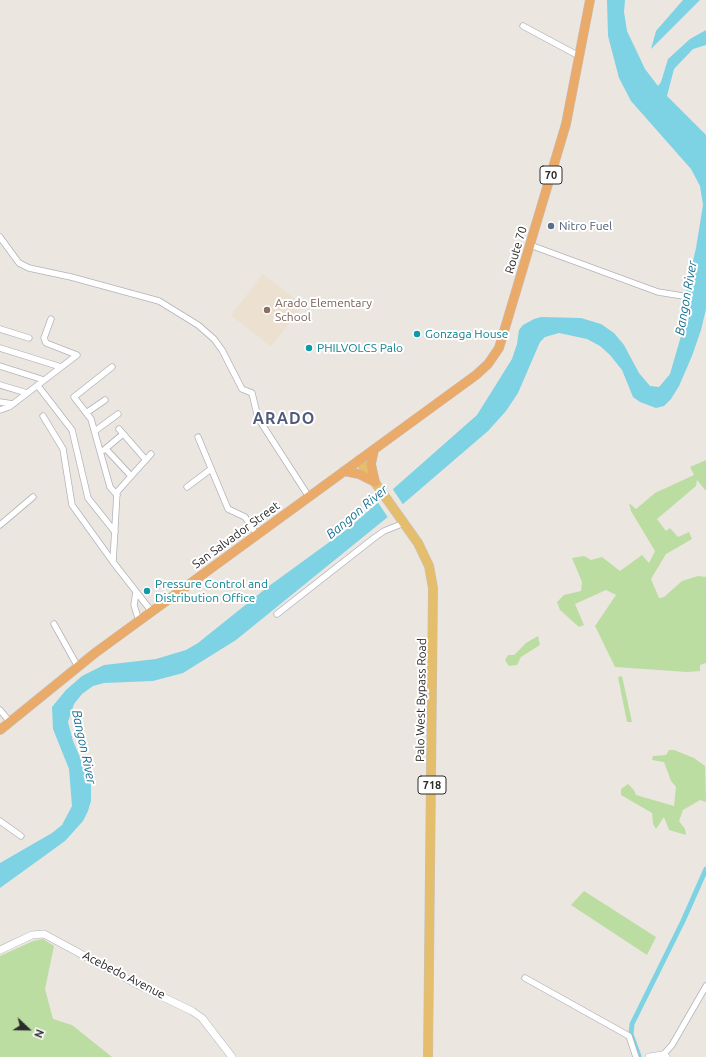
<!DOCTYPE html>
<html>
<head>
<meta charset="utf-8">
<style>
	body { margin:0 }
	#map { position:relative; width:706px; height:1057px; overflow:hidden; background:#ece6e0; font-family:Ubuntu,sans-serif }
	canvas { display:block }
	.north { position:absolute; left:8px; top:1009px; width:40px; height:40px; -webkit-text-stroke:3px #fff; paint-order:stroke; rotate:112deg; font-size:11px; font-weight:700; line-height:16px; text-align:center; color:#2c2c2c }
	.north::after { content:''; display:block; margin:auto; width:14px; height:18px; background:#2c2c2c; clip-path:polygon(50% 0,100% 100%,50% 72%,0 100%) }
</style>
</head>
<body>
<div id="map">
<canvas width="706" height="1057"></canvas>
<div class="north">N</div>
</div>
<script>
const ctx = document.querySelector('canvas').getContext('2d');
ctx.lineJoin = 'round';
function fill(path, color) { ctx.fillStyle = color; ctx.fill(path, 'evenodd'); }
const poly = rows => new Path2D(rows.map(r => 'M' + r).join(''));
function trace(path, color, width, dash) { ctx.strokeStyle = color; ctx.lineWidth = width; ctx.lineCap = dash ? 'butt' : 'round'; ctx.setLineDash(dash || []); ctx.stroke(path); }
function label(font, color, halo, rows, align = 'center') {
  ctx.font = font + ' Ubuntu,sans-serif'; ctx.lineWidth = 4; ctx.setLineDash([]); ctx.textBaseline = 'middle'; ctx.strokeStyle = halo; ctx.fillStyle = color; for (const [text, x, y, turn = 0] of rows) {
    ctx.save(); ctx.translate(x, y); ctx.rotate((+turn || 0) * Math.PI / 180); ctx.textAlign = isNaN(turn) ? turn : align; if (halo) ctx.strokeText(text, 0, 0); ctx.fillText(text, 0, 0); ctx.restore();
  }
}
fill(poly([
	[263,274,303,305,271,347,231,315]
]), '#ece1d1');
fill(poly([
	[706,460,706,491,697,480,696,486,657,519,666,531,670,528,678,537,689,532,692,539,666,554,651,579,659,598,664,597,682,581,698,576,706,577,706,663,700,665,700,671,687,672,615,667,595,626,616,595,606,590,575,604,584,625,579,627,560,610,557,602,564,595,581,591,582,582,572,558,584,556,591,560,602,557,620,571,642,555,649,563,655,551,631,511,629,503,636,509,655,493,694,475,690,467],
	[538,636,540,645,521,657,517,665,509,666,505,660,508,655,514,655,526,643],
	[622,676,632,722,627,722,618,677],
	[669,750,674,750,694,758,705,766,706,802,700,800,683,810,679,821,685,829,686,835,669,830,664,817,656,829,653,824,652,813,621,795,621,789,628,784,634,790,636,795,674,806,676,787,671,781,664,762,652,760,653,756,666,755],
	[584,891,656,937,647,955,571,905],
	[43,939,54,946,45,989,53,1019,72,1025,112,1057,0,1057,0,956,33,941]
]), '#bbdda2');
fill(poly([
	[607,0,625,0,624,12,627,31,645,69,658,86,661,82,668,59,690,39,706,30,706,45,693,49,674,69,667,96,706,135,706,309,701,330,692,356,679,386,671,399,664,406,656,408,640,402,633,397,622,370,610,355,600,346,587,339,559,333,545,337,540,342,518,393,506,411,488,431,389,516,236,640,183,673,153,681,104,683,93,686,82,694,74,704,68,722,73,741,91,782,91,801,88,811,83,821,65,841,0,888,0,863,52,833,62,825,72,806,69,769,53,729,52,707,66,690,82,676,104,665,156,659,186,650,198,643,269,586,350,527,477,415,512,359,517,344,519,330,523,325,534,319,541,317,581,318,601,324,614,333,624,345,639,373,650,386,659,387,670,374,681,336,685,295,696,248,703,205,700,186,691,169,631,101,619,78,608,36],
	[683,0,700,0,651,49,656,31]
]), '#7dd2e4');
fill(poly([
	[392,488,404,506,389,519,377,501]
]), '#ece6e0');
trace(poly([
	[639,1056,631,1034,632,1024,683,921,706,869]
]), '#7dd2e4', 5);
const minor = poly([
	[523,26,579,56],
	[0,237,19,263,29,268,71,277,159,301,198,325,214,339,222,350,242,389,252,393,258,418,309,497],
	[530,245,658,292,683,296],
	[0,329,29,338],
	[0,348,61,367],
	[0,366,44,380],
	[112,367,74,397,91,419,110,487,117,495],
	[0,385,27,393],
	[38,386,72,430,88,498,115,532],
	[0,402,13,404],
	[0,410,9,407,77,355,46,343,44,338,51,319],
	[86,413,105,400],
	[43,416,63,449,72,505,113,562],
	[119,429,146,460],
	[95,431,118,414],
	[198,437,228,509,245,517,257,535],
	[106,449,131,476],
	[104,450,123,434],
	[151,454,117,492,113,562,152,612],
	[187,487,211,469],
	[0,525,33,497],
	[136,592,134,605,139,621],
	[277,614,374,538,384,531,404,523],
	[54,624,78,667],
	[0,710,10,722],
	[0,821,21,836],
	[525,978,629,1036,636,1057],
	[663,1055,672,1045,706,986]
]);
const tertiary = poly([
	[0,950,32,935,44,934,144,988,192,1011,202,1018,232,1057],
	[649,1057,663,1055,666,1057]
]);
const primary = poly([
	[359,460,418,543,429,566,433,588,428,1057]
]);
const trunk = poly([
	[374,450,371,464,375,482],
	[344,471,359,474,375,482],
	[0,730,95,653,476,375,488,364,499,348,566,124,590,0]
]);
trace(minor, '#b0b3bb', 7);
trace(tertiary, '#b0b3bb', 8);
trace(primary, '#c4c4c4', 10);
trace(trunk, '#c4c4c4', 10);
trace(minor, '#fff', 5.5);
trace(tertiary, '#fff', 7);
trace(primary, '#e4be6d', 9);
trace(trunk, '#eaaa6a', 9);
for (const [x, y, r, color] of [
	[551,226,4,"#5c6f8a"],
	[267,310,4,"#8d6e63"],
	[417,334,4,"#0f9aa8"],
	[309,348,4,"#0f9aa8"],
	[147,591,4,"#0f9aa8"]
]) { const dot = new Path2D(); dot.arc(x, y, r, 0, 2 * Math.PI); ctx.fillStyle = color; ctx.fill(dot); trace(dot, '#fff', 1.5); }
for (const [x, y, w] of [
	[551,175,22],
	[432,785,28]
]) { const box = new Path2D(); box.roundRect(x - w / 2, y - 9, w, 18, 3); ctx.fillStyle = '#fff'; ctx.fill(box); trace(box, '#2c2c2c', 1); }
label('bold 11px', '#2c2c2c', null, [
	["70",551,175],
	["718",432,785]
]);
label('12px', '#4e5e75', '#fff', [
	["Nitro Fuel",559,226]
], 'left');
label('12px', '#2c2c2c', '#fff', [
	["Route 70",516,250,-73],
	["San Salvador Street",236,535,-36],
	["Palo West Bypass Road",421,700,-89],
	["Acebedo Avenue",124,975,27]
]);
label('12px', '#785e54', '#fff', [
	["Arado Elementary",275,303],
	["School",275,317]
], 'left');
label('12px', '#0d838f', '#fff', [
	["Gonzaga House",425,334],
	["PHILVOLCS Palo",317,348],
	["Pressure Control and",155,584],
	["Distribution Office",155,598]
], 'left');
label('italic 13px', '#1a7392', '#fff', [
	["Bangon River",686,298,-80],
	["Bangon River",357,512,-40],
	["Bangon River",84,747,78]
]);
ctx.letterSpacing = '1px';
label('bold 16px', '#505b79', '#fff', [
	["ARADO",284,419]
]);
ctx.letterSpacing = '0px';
</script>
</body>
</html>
